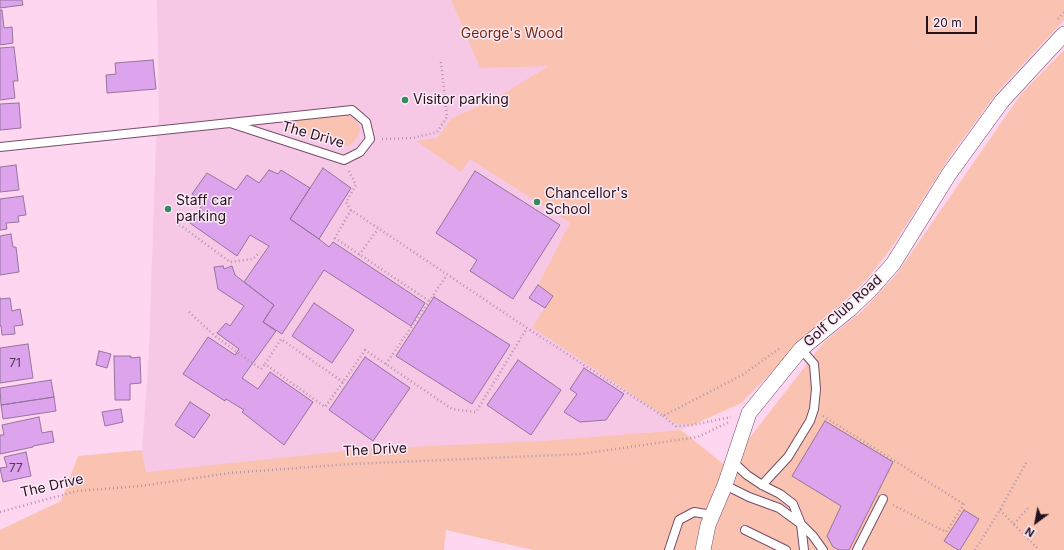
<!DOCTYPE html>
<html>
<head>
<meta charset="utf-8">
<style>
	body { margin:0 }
	#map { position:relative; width:1064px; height:550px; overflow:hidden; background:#fed6f0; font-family:Inter,sans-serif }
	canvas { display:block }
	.north { position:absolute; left:1016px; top:502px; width:40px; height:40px; -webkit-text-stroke:3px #feeaf7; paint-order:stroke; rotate:212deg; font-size:11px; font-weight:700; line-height:16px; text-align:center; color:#24131f }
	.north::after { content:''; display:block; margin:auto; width:14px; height:18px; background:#24131f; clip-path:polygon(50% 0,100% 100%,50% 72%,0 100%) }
	.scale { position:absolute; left:926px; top:16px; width:51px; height:18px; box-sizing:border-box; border:2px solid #24131f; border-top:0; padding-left:5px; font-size:12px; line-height:14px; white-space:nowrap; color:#24131f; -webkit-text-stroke:3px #feeaf7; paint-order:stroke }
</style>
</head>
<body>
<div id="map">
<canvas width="1064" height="550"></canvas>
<div class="north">N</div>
<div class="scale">20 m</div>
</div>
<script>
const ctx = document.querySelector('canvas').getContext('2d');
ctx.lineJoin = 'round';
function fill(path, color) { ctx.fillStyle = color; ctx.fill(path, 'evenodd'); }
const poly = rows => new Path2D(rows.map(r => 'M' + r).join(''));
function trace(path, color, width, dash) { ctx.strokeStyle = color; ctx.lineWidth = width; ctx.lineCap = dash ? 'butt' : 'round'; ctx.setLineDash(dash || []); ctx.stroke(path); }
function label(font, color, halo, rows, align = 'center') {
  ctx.font = font + ' Inter,sans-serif'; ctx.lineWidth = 3; ctx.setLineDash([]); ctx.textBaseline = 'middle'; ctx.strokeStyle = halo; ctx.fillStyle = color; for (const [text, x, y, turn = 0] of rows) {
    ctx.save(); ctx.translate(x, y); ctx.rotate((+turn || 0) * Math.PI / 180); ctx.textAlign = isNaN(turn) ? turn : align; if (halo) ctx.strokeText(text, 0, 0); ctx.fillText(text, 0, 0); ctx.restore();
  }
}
fill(poly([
	[157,0,451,0,480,68,1064,0,1064,20,999,90,950,156,892,247,868,278,838,307,820,321,791,353,741,403,681,430,146,472,142,450,149,352,156,138,159,118]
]), '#f6c8e6');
fill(poly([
	[451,0,1064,0,1064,20,999,90,950,156,892,247,868,278,838,307,820,321,791,353,741,403,693,425,675,423,532,327,553,296,538,285,570,223,470,159,461,172,416,141,437,138,452,118,491,101,549,66,480,68],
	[1064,50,1064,550,533,550,446,530,444,550,0,550,0,530,61,501,78,456,142,450,146,472,365,449,540,441,681,430,727,467,824,342,862,311,896,275,1021,94],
	[347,115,352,117,356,120,360,128,359,134,356,139,352,144,347,146,342,146,286,128,289,121]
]), '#fac3b1');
const building = poly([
	[0,0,22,0,23,5,0,8,0,0],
	[0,10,2,10,4,28,12,27,13,43,0,45,0,10],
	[14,47,18,81,13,81,15,98,0,100,0,48,14,47],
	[153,60,156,89,107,93,106,75,116,74,115,63,153,60],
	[19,103,21,128,0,130,0,104,19,103],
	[16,165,19,190,0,192,0,167,16,165],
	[323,168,351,188,319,239,290,219,323,168],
	[269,170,278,174,281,170,310,188,290,219,319,239,329,247,333,242,425,303,411,326,324,270,282,334,263,322,274,305,244,282,269,246,250,235,237,256,190,223,204,202,192,194,207,173,236,190,247,175,259,183,269,170],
	[475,171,560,225,513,299,470,271,477,260,436,233,475,171],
	[23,196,26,215,18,216,19,222,6,223,7,229,0,230,0,199,23,196],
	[11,234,13,247,16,247,19,272,0,275,0,236,11,234],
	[223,266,224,269,232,266,235,275,274,305,263,322,276,331,242,378,258,389,270,372,313,402,284,445,242,412,244,410,226,399,225,401,183,374,208,337,235,355,239,349,217,333,226,323,230,326,244,306,218,289,214,267,223,266],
	[538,285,553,296,545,308,529,298,538,285],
	[434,297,510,345,472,404,396,356,434,297],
	[0,298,0,299,10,298,12,311,20,309,23,325,14,326,15,334,2,335,1,326,0,326,0,298],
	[314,303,354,330,332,363,292,336,314,303],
	[28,344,33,378,0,383,0,348,28,344],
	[99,351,111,354,107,368,96,365,99,351],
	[114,356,131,356,131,358,140,357,141,383,130,384,130,400,115,400,114,356],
	[365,357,410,388,373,441,329,410,365,357],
	[518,360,561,390,531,435,487,405,518,360],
	[584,368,624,394,606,420,580,422,564,412,577,394,570,389,584,368],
	[51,380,54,397,1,405,0,388,51,380],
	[54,397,56,411,3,419,1,405,54,397],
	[190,402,210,415,194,438,175,425,190,402],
	[121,409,123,422,105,426,102,412,121,409],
	[39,417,42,433,52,431,54,442,33,446,33,447,0,454,0,435,4,435,2,425,39,417],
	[825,421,893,462,849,550,839,550,833,547,827,536,841,506,792,476,825,421],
	[26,452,31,476,3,482,0,468,7,467,4,457,26,452],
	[964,510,979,519,960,550,958,550,944,541,964,510]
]);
fill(building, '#dda3ed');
trace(building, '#95759d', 1);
const service = poly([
	[0,147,230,123,352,110,366,122,370,139,360,152,344,160,230,123],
	[733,462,747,475,762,485,780,494,793,504,801,524,804,550],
	[725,485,749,497,779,508,801,524,813,536,823,550],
	[762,485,788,457,810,421,814,409,816,389,814,364,801,349],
	[745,530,786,550],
	[669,550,679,520,694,512,712,515],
	[857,550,883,499]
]);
const minor = poly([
	[703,550,708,525,725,485,749,413,801,349,850,309,870,290,893,264,949,174,1002,101,1064,34]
]);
trace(service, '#774d6a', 10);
trace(minor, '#774d6a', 16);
trace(poly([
	[1058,19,1064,12],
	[382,139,413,138,437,132,447,117,441,62],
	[349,171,356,185,346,202,351,210,527,328,663,416,744,374,780,348],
	[351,210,335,238,429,301],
	[176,222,230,262,253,259,260,252],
	[359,255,378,229],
	[189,312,215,336,261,369,265,364],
	[386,364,447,275],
	[343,382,281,339,265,364,325,407,343,382,365,350,452,409,476,412,527,328],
	[663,416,676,426,693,425,731,417],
	[823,416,965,505],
	[893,505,946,532,964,504],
	[1000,510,1039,550],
	[0,512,77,491,141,486,230,473,352,464,581,454,698,437,729,422],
	[1014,524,1029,507],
	[975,550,1000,510,1027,461]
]), '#b494a9', 2.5, [1, 3]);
trace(service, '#fff', 8);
trace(minor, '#fff', 15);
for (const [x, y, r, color] of [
	[405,100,4,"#338b61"],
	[537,202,4,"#338b61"],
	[168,209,4,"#338b61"]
]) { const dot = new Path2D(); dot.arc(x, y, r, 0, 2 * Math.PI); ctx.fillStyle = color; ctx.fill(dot); trace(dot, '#feeaf7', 1.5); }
label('12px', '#523752', null, [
	["71",15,363],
	["77",16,468]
]);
label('14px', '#782808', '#feeaf7', [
	["George's Wood",512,34]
]);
label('14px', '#24131f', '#feeaf7', [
	["Visitor parking",413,100],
	["Chancellor's",545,194],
	["School",545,210],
	["Staff car",176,201],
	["parking",176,217]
], 'left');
label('14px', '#24131f', '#feeaf7', [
	["The Drive",313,135,16],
	["Golf Club Road",843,311,-42],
	["The Drive",375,450,-3],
	["The Drive",52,486,-13]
]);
</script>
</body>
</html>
